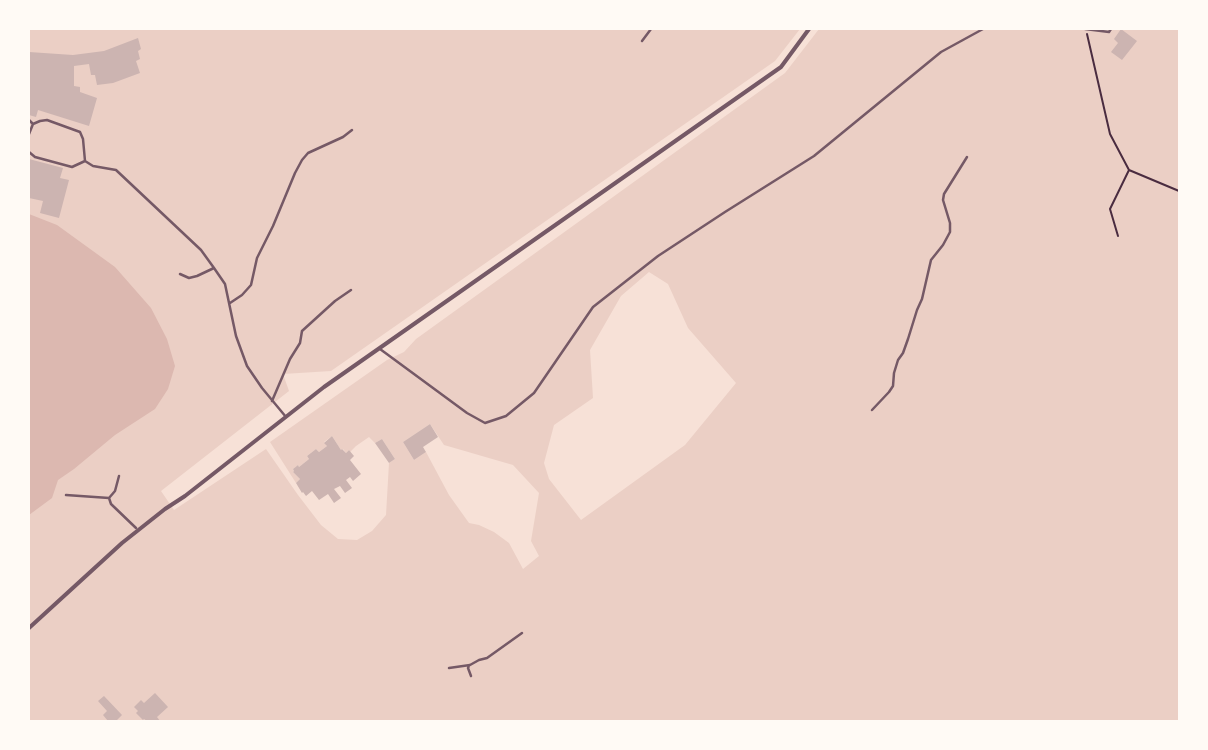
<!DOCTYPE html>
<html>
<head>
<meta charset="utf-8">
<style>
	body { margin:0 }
	#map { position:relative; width:1208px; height:750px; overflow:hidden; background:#f7e1d7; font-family:"Titillium Web",sans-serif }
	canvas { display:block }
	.frame { position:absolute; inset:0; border:30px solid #fffaf5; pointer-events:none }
</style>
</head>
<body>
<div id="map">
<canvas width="1208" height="750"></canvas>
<div class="frame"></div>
</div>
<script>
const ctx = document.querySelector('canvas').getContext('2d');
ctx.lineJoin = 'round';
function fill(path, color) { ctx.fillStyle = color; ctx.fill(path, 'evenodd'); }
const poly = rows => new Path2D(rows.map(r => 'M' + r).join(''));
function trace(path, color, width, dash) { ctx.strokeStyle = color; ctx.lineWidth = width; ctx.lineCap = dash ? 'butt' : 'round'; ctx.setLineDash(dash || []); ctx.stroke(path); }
fill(poly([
	[29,29,800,29,775,61,331,371,283,374,289,391,161,491,174,510,266,449,298,495,321,525,338,539,357,540,372,531,386,515,389,463,395,459,382,439,375,443,369,437,356,446,350,452,349,450,346,453,343,449,341,450,332,436,324,442,327,446,319,452,316,449,307,456,309,459,299,467,298,465,293,469,294,471,293,472,300,479,296,483,270,442,387,360,404,352,416,339,785,73,819,29,1179,29,1179,721,29,721],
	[649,272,668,284,688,328,736,383,685,445,581,520,549,479,544,463,554,425,593,398,590,350,621,296],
	[430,424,444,445,513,465,539,493,531,541,539,556,523,569,509,543,494,532,479,525,469,523,449,495,426,452,414,460,403,442]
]), '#ebcfc5');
fill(poly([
	[29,214,57,225,115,267,151,308,167,339,175,366,168,389,155,409,115,435,74,469,58,480,52,498,29,515]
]), '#dcb8b0');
fill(poly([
	[1121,29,1137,41,1122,60,1111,52,1118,43,1114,39],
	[138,38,141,49,138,51,140,59,136,61,140,73,113,83,97,85,95,75,91,75,89,64,74,66,74,86,80,87,80,92,97,98,89,126,38,110,36,117,29,115,29,52,73,55,104,51],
	[29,159,63,168,60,178,69,180,59,218,40,213,43,201,29,198],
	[430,424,438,437,423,447,426,452,414,460,403,442],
	[332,436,341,450,342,449,346,453,349,450,354,456,350,460,361,474,353,481,350,477,346,480,352,488,345,493,340,486,334,489,341,498,334,503,328,494,319,500,312,491,306,496,303,492,302,493,296,483,300,479,293,472,294,471,293,469,298,465,299,467,309,459,307,456,316,449,319,452,327,446,324,443],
	[382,439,395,459,389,463,375,443],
	[155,693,168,707,157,717,160,721,147,721,144,719,143,720,136,713,138,711,134,707,141,700,144,703],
	[104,696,122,715,116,721,108,721,103,715,107,711,98,701]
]), '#ccb4b1');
trace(poly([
	[1087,34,1110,134,1129,170],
	[1118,236,1110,209,1129,170,1179,191]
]), '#4a2c40', 2);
trace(poly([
	[1085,29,1109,32,1111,29],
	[642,41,651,29],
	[29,120,33,124],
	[29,134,33,124,40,121,47,120,80,132,83,139,85,161],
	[29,152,35,157,72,167,85,161],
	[85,161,93,166,116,170,201,250,214,268],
	[180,274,189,278,197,276,214,268,225,284,236,336,247,366,262,388,286,417],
	[230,303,242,295,251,285,257,258,273,226,295,173,302,160,308,153,343,137,352,130],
	[380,349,467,413,485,423,506,416,534,393,593,307,658,256,725,212,814,156,941,52,983,29],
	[272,401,290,359,300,343,302,331,335,301,351,290],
	[872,410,889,392,893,386,894,373,898,360,903,353,908,339,917,310,922,299,931,260,943,245,950,232,950,223,943,200,944,194,967,157],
	[66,495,109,498,111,504,136,528],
	[109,498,115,491,119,476],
	[469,666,468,668,471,676],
	[449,668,470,665,479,660,487,658,522,633]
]), '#755966', 2.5);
trace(poly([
	[29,628,122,543,165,509,185,496,324,387,781,67,809,29]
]), '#755966', 4);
</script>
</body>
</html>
